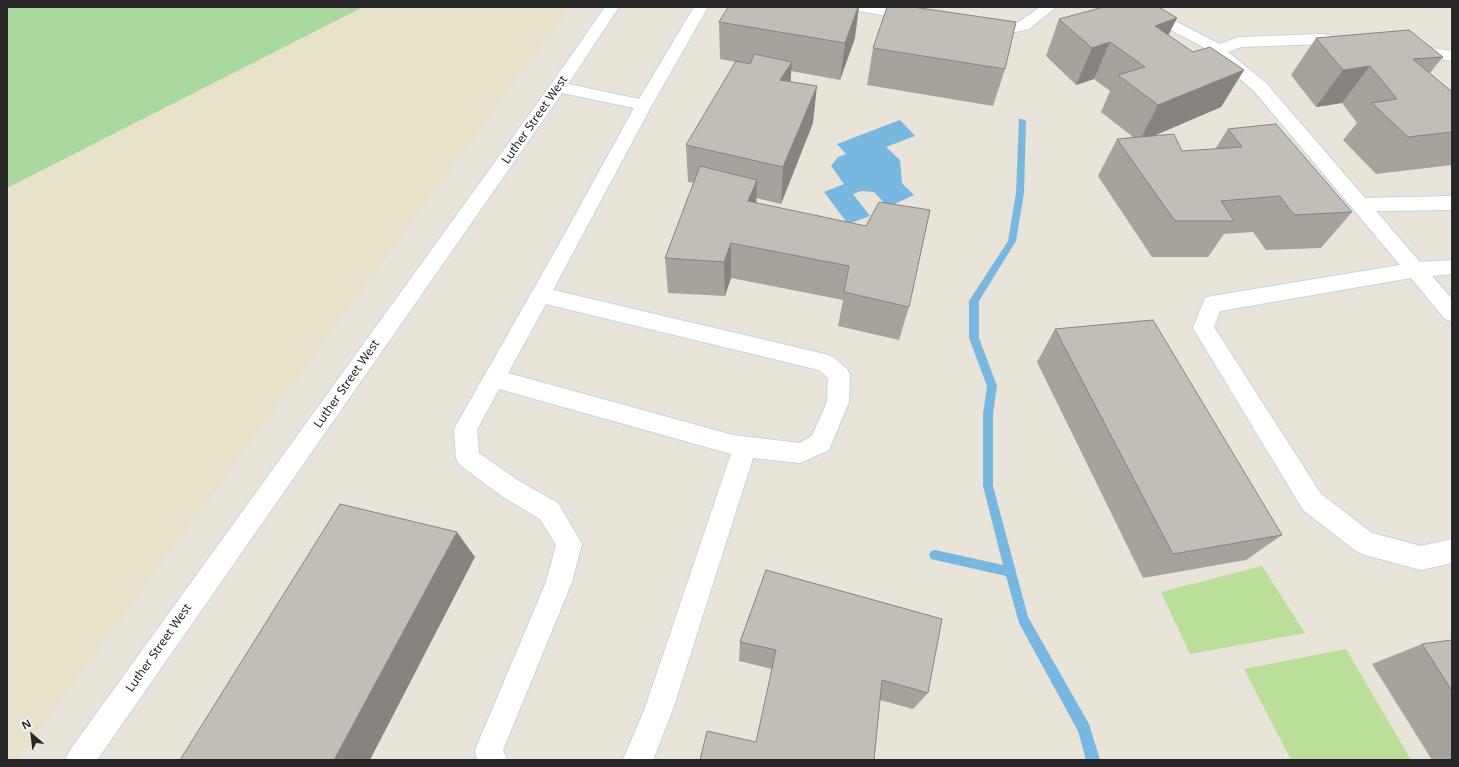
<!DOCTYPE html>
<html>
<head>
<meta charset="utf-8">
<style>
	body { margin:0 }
	#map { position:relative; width:1459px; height:767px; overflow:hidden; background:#e8e4da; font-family:"Noto Sans",sans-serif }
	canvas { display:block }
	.frame { position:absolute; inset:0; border:8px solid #272727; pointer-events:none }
	.north { position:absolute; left:12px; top:715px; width:40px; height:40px; -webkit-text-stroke:3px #fff; paint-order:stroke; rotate:332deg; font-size:11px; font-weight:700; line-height:16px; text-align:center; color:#272727 }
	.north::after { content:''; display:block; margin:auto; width:14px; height:18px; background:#272727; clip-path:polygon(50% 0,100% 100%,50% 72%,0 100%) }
</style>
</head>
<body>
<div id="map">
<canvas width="1459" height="767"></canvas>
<div class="frame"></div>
<div class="north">N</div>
</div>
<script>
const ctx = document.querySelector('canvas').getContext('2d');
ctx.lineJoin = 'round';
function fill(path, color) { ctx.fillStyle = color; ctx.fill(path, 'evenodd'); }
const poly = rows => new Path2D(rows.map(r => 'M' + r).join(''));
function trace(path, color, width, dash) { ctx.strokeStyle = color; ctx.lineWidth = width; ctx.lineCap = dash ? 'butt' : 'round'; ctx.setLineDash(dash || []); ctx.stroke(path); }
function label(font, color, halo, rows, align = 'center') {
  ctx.font = font + ' "Noto Sans",sans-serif'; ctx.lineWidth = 3.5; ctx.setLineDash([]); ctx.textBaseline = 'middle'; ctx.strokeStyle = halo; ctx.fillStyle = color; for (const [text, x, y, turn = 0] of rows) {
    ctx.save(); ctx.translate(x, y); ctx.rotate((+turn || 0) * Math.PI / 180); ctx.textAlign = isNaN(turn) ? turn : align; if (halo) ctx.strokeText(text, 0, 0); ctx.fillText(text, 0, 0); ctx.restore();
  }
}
fill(poly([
	[7,7,570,7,18,760,7,760]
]), '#e8e2cb');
fill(poly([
	[7,7,363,7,7,188]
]), '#aad99d');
fill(poly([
	[1262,566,1305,633,1190,654,1161,592],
	[1346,649,1411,760,1291,760,1244,669]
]), '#b9df99');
fill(poly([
	[900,120,915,136,886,147,900,160,902,183,914,195,888,207,874,192,861,191,853,194,870,216,848,224,824,192,844,184,831,166,838,157,846,154,837,144]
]), '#78b7df');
fill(poly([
	[1019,119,1022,119,1026,121,1024,193,1016,241,979,301,979,338,997,386,993,414,993,486,1028,617,1089,724,1100,760,1086,760,1078,731,1019,623,1006,576,935,560,931,559,929,555,931,551,935,550,1003,565,983,486,983,414,987,386,969,338,969,301,1008,241,1016,193,1019,119]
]), '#78b7df');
const minor = poly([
	[605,7,619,7,568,84,639,99,694,7,708,7,652,105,553,290,825,354,833,357,847,369,850,375,849,402,829,450,800,463,753,458,673,709,653,760,623,760,645,708,731,454,499,389,477,430,479,453,519,481,558,503,582,544,572,582,503,750,507,760,477,760,475,750,546,582,556,545,540,519,503,497,460,465,456,458,454,429,558,246,634,108,562,93,97,760,65,760,70,750,552,83,605,7],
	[546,304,819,370,828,378,827,402,812,436,799,443,733,435,508,373,546,304],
	[852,7,887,7,920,13,923,16,920,19,915,21,859,11,854,10,852,7],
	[1040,7,1056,7,1029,29,1005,34,985,32,980,30,977,27,980,24,985,22,1005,24,1019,22,1040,7],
	[1099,7,1127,7,1143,11,1181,24,1219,44,1239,37,1322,34,1350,39,1352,42,1350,45,1344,47,1322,44,1241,47,1228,52,1266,83,1365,198,1452,196,1452,210,1376,211,1420,262,1452,260,1452,274,1432,276,1452,299,1452,321,1445,319,1411,278,1220,311,1214,327,1321,494,1372,533,1421,546,1452,539,1452,563,1421,570,1365,555,1356,551,1303,510,1193,328,1205,298,1212,296,1400,265,1254,91,1203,47,1171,30,1134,18,1101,10,1099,7],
	[1412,45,1452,51,1452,61,1406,53,1404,50,1406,47,1412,45]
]);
trace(minor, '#d0d1df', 2);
fill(minor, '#fff');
fill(poly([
	[1177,18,1168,35,1193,52,1244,70,1221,107,1154,136,1182,151,1215,149,1228,129,1352,212,1321,248,1266,250,1253,232,1224,234,1208,257,1152,257,1098,176,1117,139,1133,137,1101,112,1110,91,1094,79,1076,85,1046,56,1059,19],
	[719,22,855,38,840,80,791,71,790,82,813,123,781,204,756,198,756,202,909,307,899,340,838,326,843,300,731,278,725,296,668,293,665,258,694,183,688,182,686,145,736,62,720,59],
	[1316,38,1443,57,1430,73,1452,92,1452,165,1376,174,1343,140,1357,123,1342,103,1316,107,1291,75],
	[873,48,1005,69,993,106,867,85],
	[1055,329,1282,535,1246,560,1143,578,1037,362],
	[766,570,928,693,913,709,880,700,756,742,772,669,739,661,740,642],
	[1452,640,1452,760,1432,760,1372,664,1422,644]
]), '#a6a39d');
fill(poly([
	[858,7,859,7,855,38,840,80,845,43],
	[1177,18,1158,55,1155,26],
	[1110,42,1094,79,1076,85,1092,48],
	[792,62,789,99,780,80],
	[1370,66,1342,103,1316,107,1343,70],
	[1244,70,1221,107,1139,142,1158,105],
	[817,86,813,123,781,204,783,167],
	[757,180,756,216,748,201],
	[731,243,731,278,725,296,724,262],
	[457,532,475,557,370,760,334,760]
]), '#878480');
const building = poly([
	[728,7,858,7,845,43,719,22,728,7],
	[887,7,913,7,1016,22,1005,69,873,48,887,7],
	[1104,7,1159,7,1177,18,1155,26,1193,52,1210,47,1244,70,1158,105,1118,75,1145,67,1110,42,1092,48,1059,19,1104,7],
	[1409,30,1443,57,1413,59,1452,92,1452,132,1408,137,1372,103,1397,99,1370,66,1343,70,1316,38,1409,30],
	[754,54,792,62,780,80,817,86,783,167,686,145,736,61,750,64,754,54],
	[1276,124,1352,212,1294,215,1280,196,1221,201,1234,221,1175,221,1117,139,1174,134,1182,151,1242,147,1228,129,1276,124],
	[700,166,757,180,748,201,866,226,879,202,930,210,909,307,844,292,849,266,731,243,724,262,665,258,700,166],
	[1153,320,1282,535,1173,554,1055,329,1153,320],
	[340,504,457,532,334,760,180,760,340,504],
	[766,570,942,619,928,693,882,680,874,760,700,760,707,731,756,742,776,650,740,642,766,570],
	[1452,640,1452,691,1422,644,1452,640]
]);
fill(building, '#c1bdb7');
trace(building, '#878480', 1);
label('12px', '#272727', '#fff', [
	["Luther Street West",535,120,-55],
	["Luther Street West",347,384,-55],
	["Luther Street West",159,648,-55]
]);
</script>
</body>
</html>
